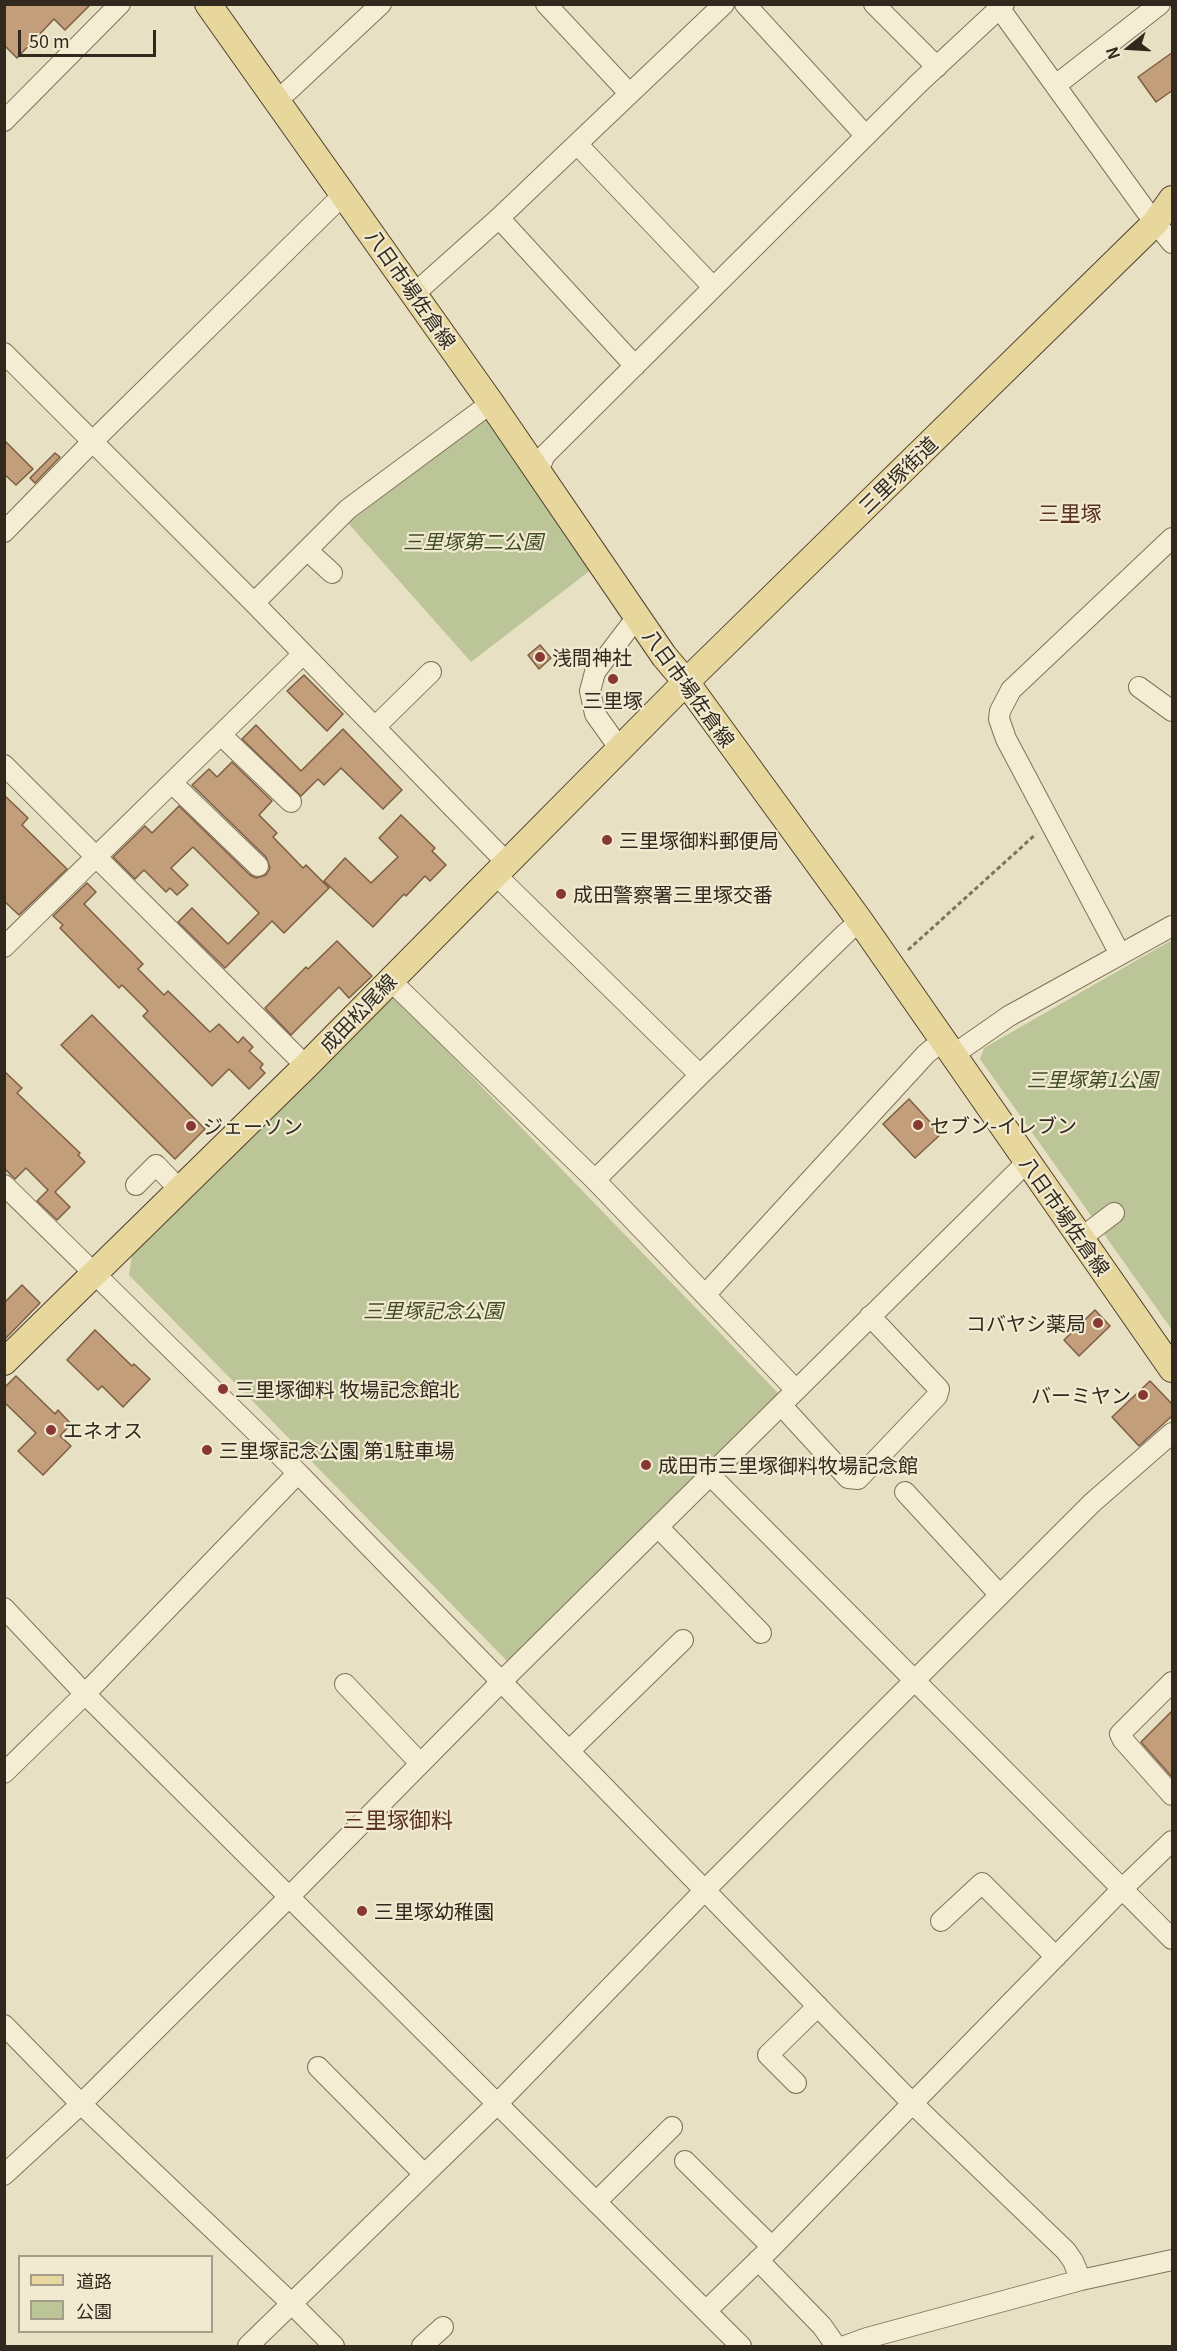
<!DOCTYPE html>
<html>
<head>
<meta charset="utf-8">
<style>
	body { margin:0 }
	#map { position:relative; width:1177px; height:2351px; overflow:hidden; background:#e8e0c2; font-family:Georgia,"Noto Sans JP",serif }
	canvas { display:block }
	.frame { position:absolute; inset:0; border:6px solid #31291e; pointer-events:none }
	.legend { position:absolute; left:18px; top:2255px; width:195px; height:78px; box-sizing:border-box; background:#f1ead0; border:2px solid #a49d89; margin:0; padding:8px 10px; list-style:none; font-size:18px; color:#31291e }
	.legend li { display:flex; align-items:center; gap:12px; height:30px }
	.legend b { width:30px; border:2px solid #a49d89 }
	.north { position:absolute; left:1099px; top:18px; width:60px; height:60px; -webkit-text-stroke:4px #f1ead0; paint-order:stroke; rotate:252deg; font-size:16px; font-weight:700; line-height:24px; text-align:center; color:#31291e }
	.north::after { content:''; display:block; margin:auto; width:21px; height:27px; background:#31291e; clip-path:polygon(50% 0,100% 100%,50% 72%,0 100%) }
	.scale { position:absolute; left:18px; top:30px; width:138px; height:27px; box-sizing:border-box; border:3px solid #31291e; border-top:0; padding-left:8px; font-size:18px; line-height:21px; white-space:nowrap; color:#31291e; -webkit-text-stroke:4px #f1ead0; paint-order:stroke }
</style>
</head>
<body>
<div id="map">
<canvas width="1177" height="2351"></canvas>
<div class="frame"></div>
<ul class="legend">
<li><b style="height:8px;background:#e8d79d"></b>道路</li>
<li><b style="height:16px;background:#bcc597"></b>公園</li>
</ul>
<div class="north">N</div>
<div class="scale">50 m</div>
</div>
<script>
const ctx = document.querySelector('canvas').getContext('2d');
ctx.lineJoin = 'round';
function fill(path, color) { ctx.fillStyle = color; ctx.fill(path, 'evenodd'); }
const poly = rows => new Path2D(rows.map(r => 'M' + r).join(''));
function trace(path, color, width, dash) { ctx.strokeStyle = color; ctx.lineWidth = width; ctx.lineCap = dash ? 'butt' : 'round'; ctx.setLineDash(dash || []); ctx.stroke(path); }
function label(font, color, halo, rows, align = 'center') {
  ctx.font = font + ' Georgia,"Noto Sans JP",serif'; ctx.lineWidth = 4.5; ctx.setLineDash([]); ctx.textBaseline = 'middle'; ctx.strokeStyle = halo; ctx.fillStyle = color; for (const [text, x, y, turn = 0] of rows) {
    ctx.save(); ctx.translate(x, y); ctx.rotate((+turn || 0) * Math.PI / 180); ctx.textAlign = isNaN(turn) ? turn : align; if (halo) ctx.strokeText(text, 0, 0); ctx.fillText(text, 0, 0); ctx.restore();
  }
}
fill(poly([
	[488,417,592,569,471,662,348,523],
	[1172,940,1172,1330,980,1059,984,1048],
	[393,995,779,1394,509,1663,129,1275,132,1254]
]), '#bcc597');
const building = poly([
	[4,4,91,4,65,30,54,19,17,58,4,45,4,4],
	[1173,52,1173,90,1156,102,1138,77,1173,52],
	[4,440,33,469,16,485,4,474,4,440],
	[55,453,60,457,35,483,30,478,55,453],
	[540,645,551,658,539,669,528,655,540,645],
	[304,675,343,714,327,731,287,691,304,675],
	[256,725,301,771,343,729,402,790,383,809,341,768,324,785,318,779,301,796,242,739,256,725],
	[232,762,272,801,259,815,277,833,273,837,303,868,306,865,329,888,284,933,272,921,225,968,178,922,192,908,228,944,259,913,193,847,171,868,188,885,177,895,170,888,166,892,144,870,135,879,113,857,145,826,152,833,179,806,250,875,256,878,266,875,270,868,266,857,192,785,209,769,217,777,232,762],
	[4,795,28,818,22,825,67,869,19,915,4,901,4,795],
	[401,815,435,848,432,851,446,865,430,881,425,876,406,896,404,894,373,927,324,881,345,858,371,883,398,857,379,838,401,815],
	[87,883,96,892,84,904,143,964,138,969,164,995,168,991,210,1032,219,1024,238,1043,243,1037,253,1047,249,1051,263,1064,260,1068,265,1073,249,1089,229,1069,212,1086,143,1016,148,1011,122,985,119,988,60,928,63,925,53,916,87,883],
	[337,941,372,976,349,998,339,987,291,1035,265,1008,306,967,308,969,337,941],
	[92,1015,205,1129,175,1159,61,1045,92,1015],
	[4,1071,22,1088,17,1093,80,1153,78,1155,85,1162,55,1192,70,1207,57,1220,37,1201,48,1190,26,1168,15,1179,4,1168,4,1071],
	[909,1099,941,1134,915,1158,883,1124,909,1099],
	[22,1285,40,1303,4,1340,4,1303,22,1285],
	[1095,1310,1110,1326,1079,1356,1064,1340,1095,1310],
	[95,1330,132,1366,134,1364,150,1379,123,1407,102,1386,98,1390,67,1360,95,1330],
	[16,1376,55,1414,58,1410,71,1424,60,1436,71,1446,43,1475,18,1451,36,1433,4,1402,4,1388,16,1376],
	[1150,1381,1173,1405,1173,1415,1139,1446,1112,1417,1150,1381],
	[1173,1710,1173,1778,1141,1742,1173,1710]
]);
fill(building, '#c39e7b');
trace(building, '#7c5e43', 1.5);
const minor = poly([
	[546,4,629,93],
	[745,4,866,136],
	[874,4,937,67],
	[1000,9,1146,211,1172,243],
	[1056,85,1160,4],
	[277,99,289,90,381,4],
	[4,121,120,4],
	[577,144,713,287],
	[499,218,635,366],
	[414,294,499,218,724,4],
	[4,353,254,603,508,864],
	[538,471,545,455,919,83,1004,4],
	[4,532,93,441,344,194],
	[307,550,332,573],
	[254,603,348,509,491,403],
	[1139,687,1172,711],
	[375,727,431,672],
	[221,735,291,802],
	[620,749,595,714,590,691,595,672,637,617],
	[4,765,306,1066],
	[172,783,258,866],
	[496,875,700,1075],
	[4,947,303,654],
	[1120,954,1006,739,999,719,1000,711,1011,690,1172,538],
	[390,980,595,1180,796,1390],
	[953,1055,1009,1016,1172,926],
	[595,1180,700,1075,846,933,860,921],
	[4,1185,298,1473,913,2104,1066,2251,1073,2261,1081,2280],
	[136,1185,156,1165,180,1190],
	[1081,1238,1114,1213],
	[705,1295,926,1054,942,1041],
	[781,1405,848,1478,858,1479,937,1396,939,1389,870,1316],
	[710,1475,1172,1939],
	[905,1492,1000,1595],
	[658,1527,761,1633],
	[4,1608,85,1694,741,2346],
	[1172,1682,1120,1734,1123,1740,1172,1795],
	[345,1684,420,1763],
	[569,1751,683,1640],
	[4,1773,85,1694,298,1473],
	[941,1921,982,1883,1056,1957],
	[4,2025,81,2104,291,2303,334,2346],
	[318,2067,424,2174],
	[796,2083,768,2055,818,2006],
	[685,2161,772,2247],
	[4,2175,81,2104,288,1898,502,1681,1027,1162],
	[596,2202,672,2127],
	[758,2260,822,2326,836,2346],
	[706,2311,772,2247,1123,1888,1172,1841],
	[248,2346,497,2104,706,1889,1092,1503,1172,1433],
	[422,2346,443,2327],
	[845,2346,867,2338,1081,2280,1172,2260]
]);
const major = poly([
	[208,4,491,403,664,656,686,682,860,921,1172,1369],
	[4,1362,306,1066,686,682,1155,223,1172,199]
]);
trace(minor, '#80725b', 22);
trace(major, '#4e402f', 28);
trace(poly([
	[908,950,1036,834]
]), '#80725b', 3, [4.5, 3]);
trace(minor, '#f4edd4', 20);
trace(major, '#e8d79d', 26);
for (const [x, y, r, color] of [
	[540,657,6,"#883832"],
	[613,679,6,"#883832"],
	[607,840,6,"#883832"],
	[561,894,6,"#883832"],
	[918,1125,6,"#883832"],
	[191,1126,6,"#883832"],
	[1098,1323,6,"#883832"],
	[223,1389,6,"#883832"],
	[1143,1395,6,"#883832"],
	[51,1430,6,"#883832"],
	[207,1450,6,"#883832"],
	[646,1465,6,"#883832"],
	[362,1911,6,"#883832"]
]) { const dot = new Path2D(); dot.arc(x, y, r, 0, 2 * Math.PI); ctx.fillStyle = color; ctx.fill(dot); trace(dot, '#f1ead0', 2); }
label('20px', '#31291e', '#f1ead0', [
	["八日市場佐倉線",411,289,55],
	["三里塚街道",898,475,-44],
	["八日市場佐倉線",689,688,54],
	["成田松尾線",358,1013,-46],
	["八日市場佐倉線",1065,1216,55]
]);
label('italic 20px', '#3f4c26', '#f1ead0', [
	["三里塚第二公園",473,541],
	["三里塚第1公園",1092,1079],
	["三里塚記念公園",433,1310]
]);
label('20px', '#31291e', '#f1ead0', [
	["浅間神社",552,657],
	["三里塚",613,700,"center"],
	["三里塚御料郵便局",619,840],
	["成田警察署三里塚交番",573,894],
	["セブン-イレブン",930,1125],
	["ジェーソン",203,1126],
	["コバヤシ薬局",1086,1323,"right"],
	["三里塚御料 牧場記念館北",235,1389],
	["バーミヤン",1131,1395,"right"],
	["エネオス",63,1430],
	["三里塚記念公園 第1駐車場",219,1450],
	["成田市三里塚御料牧場記念館",658,1465],
	["三里塚幼稚園",374,1911]
], 'left');
label('21px', '#593222', '#f1ead0', [
	["三里塚",1070,513]
]);
label('22px', '#593222', '#f1ead0', [
	["三里塚御料",398,1820]
]);
</script>
</body>
</html>
